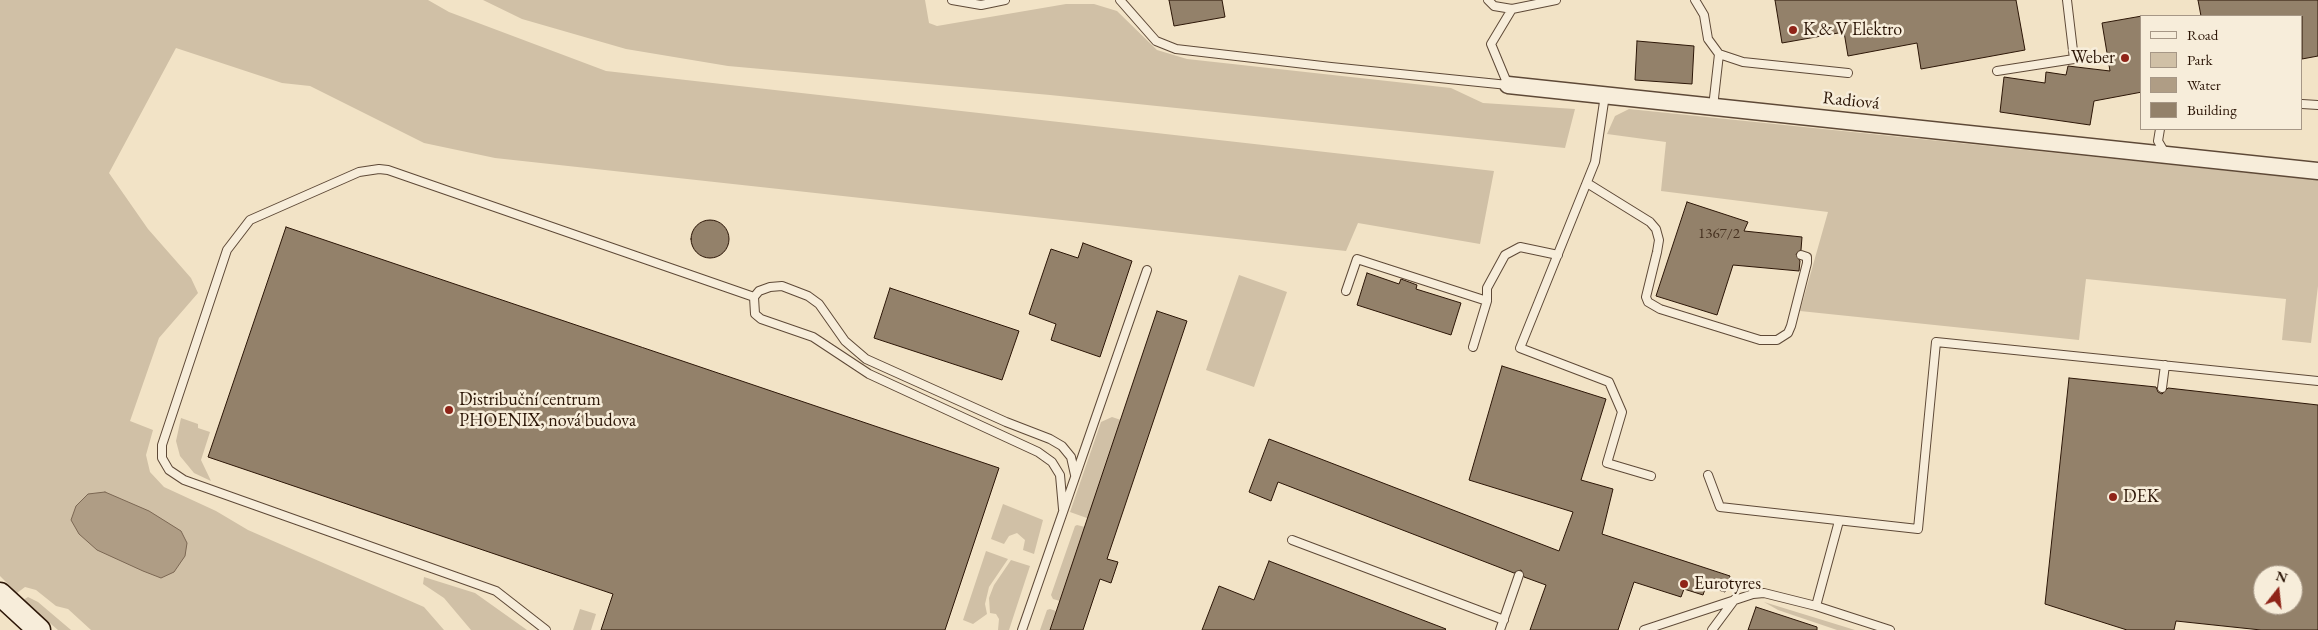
<!DOCTYPE html>
<html>
<head>
<meta charset="utf-8">
<style>
	body { margin:0 }
	#map { position:relative; width:2318px; height:630px; overflow:hidden; background:#f2e3c6; font-family:"EB Garamond",serif }
	canvas { display:block }
	.legend { position:absolute; left:2140px; top:15px; width:162px; height:115px; box-sizing:border-box; background:#f7edda; border:1px solid #a69786; margin:0; padding:6px 9px; list-style:none; font-size:15px; color:#2c1607 }
	.legend li { display:flex; align-items:center; gap:10px; height:25px }
	.legend b { width:25px; border:1px solid #a69786 }
	.north { position:absolute; left:2253px; top:565px; width:50px; height:50px; box-sizing:border-box; background:#f7edda; border:1px solid #a69786; border-radius:50%; rotate:16deg; font-size:14px; font-weight:700; line-height:20px; text-align:center; color:#2c1607 }
	.north::after { content:''; display:block; margin:auto; width:18px; height:22px; background:#8f2418; clip-path:polygon(50% 0,100% 100%,50% 72%,0 100%) }
</style>
</head>
<body>
<div id="map">
<canvas width="2318" height="630"></canvas>
<ul class="legend">
<li><b style="height:6px;background:#f7edda"></b>Road</li>
<li><b style="height:14px;background:#d0c0a6"></b>Park</li>
<li><b style="height:14px;background:#af9d85"></b>Water</li>
<li><b style="height:14px;background:#93816a"></b>Building</li>
</ul>
<div class="north">N</div>
</div>
<script>
const ctx = document.querySelector('canvas').getContext('2d');
ctx.lineJoin = 'round';
function fill(path, color) { ctx.fillStyle = color; ctx.fill(path, 'evenodd'); }
const poly = rows => new Path2D(rows.map(r => 'M' + r).join(''));
function trace(path, color, width, dash) { ctx.strokeStyle = color; ctx.lineWidth = width; ctx.lineCap = dash ? 'butt' : 'round'; ctx.setLineDash(dash || []); ctx.stroke(path); }
function label(font, color, halo, rows, align = 'center') {
  ctx.font = font + ' "EB Garamond",serif'; ctx.lineWidth = 5; ctx.setLineDash([]); ctx.textBaseline = 'middle'; ctx.strokeStyle = halo; ctx.fillStyle = color; for (const [text, x, y, turn = 0] of rows) {
    ctx.save(); ctx.translate(x, y); ctx.rotate((+turn || 0) * Math.PI / 180); ctx.textAlign = isNaN(turn) ? turn : align; if (halo) ctx.strokeText(text, 0, 0); ctx.fillText(text, 0, 0); ctx.restore();
  }
}
fill(poly([
	[0,0,428,0,449,12,606,71,1494,171,1480,244,1358,223,1346,251,495,158,424,143,310,86,282,83,176,48,109,173,148,229,191,278,198,293,159,338,130,421,153,430,146,455,150,472,164,487,216,511,248,530,424,607,444,630,91,630,68,609,56,606,36,590,25,587,17,593,0,576],
	[483,0,925,0,929,23,937,26,1066,4,1094,4,1117,11,1157,50,1187,59,1451,88,1483,103,1575,109,1565,148,1050,95,728,66,626,49,522,19],
	[1629,109,2318,180,2318,286,2311,343,2282,340,2286,299,2086,279,2079,340,1800,311,1828,212,1661,191,1666,142,1607,134,1615,116],
	[1239,275,1287,292,1254,387,1206,370],
	[1112,417,1121,420,1093,501,1098,522,1070,512,1101,422],
	[181,418,198,424,198,428,210,432,201,460,211,481,194,473,180,456,176,441],
	[1003,504,1043,520,1034,554,1023,550,1025,540,1017,533,1009,536,1004,544,991,539],
	[1077,525,1085,527,1060,601,1053,599,1051,595,1075,526],
	[986,551,1008,559,989,587,985,604,987,614,973,624,963,620],
	[1011,560,1030,566,1009,630,998,630,999,619,996,614,990,613,989,598,994,585],
	[424,577,475,593,527,630,471,630,444,598,423,584],
	[28,597,38,602,71,630,58,630,23,600],
	[1764,602,1855,630,1837,630,1778,610],
	[580,609,596,614,591,630,573,630],
	[1050,609,1056,611,1050,630,1040,630,1047,610]
]), '#d0c0a6');
const water = poly([
	[105,492,149,511,181,531,187,543,185,556,174,572,161,578,143,571,97,550,79,534,71,520,76,506,88,494,105,492]
]);
fill(water, '#af9d85');
trace(water, '#7b6753', 1);
const building = poly([
	[1169,0,1222,0,1225,17,1174,26,1169,0],
	[1775,0,2016,0,2025,50,1921,69,1917,43,1848,56,1844,32,1782,43,1775,0],
	[2198,0,2318,0,2318,56,2302,59,2302,16,2201,16,2198,0],
	[2142,16,2142,92,2094,101,2090,125,2000,112,2004,77,2045,83,2046,72,2066,75,2068,66,2110,71,2102,23,2142,16],
	[1637,41,1694,46,1692,84,1635,80,1637,41],
	[1687,202,1748,222,1744,231,1802,237,1801,250,1796,254,1800,261,1799,271,1733,265,1717,315,1656,296,1687,202],
	'691 239a19 19 0 1 1 38 0a19 19 0 1 1-38 0Z',
	[286,227,999,468,945,630,601,630,613,594,208,457,286,227],
	[1083,243,1132,261,1100,357,1051,340,1056,324,1029,314,1051,249,1078,258,1083,243],
	[1367,273,1399,284,1401,279,1417,285,1416,289,1461,303,1451,335,1357,305,1367,273],
	[890,288,1019,331,1002,380,874,338,890,288],
	[1157,311,1187,321,1107,559,1118,562,1111,583,1100,579,1083,630,1050,630,1157,311],
	[1502,366,1606,399,1581,480,1613,489,1602,534,1730,576,1725,592,1706,586,1703,595,1684,589,1681,597,1634,582,1618,630,1530,630,1546,585,1524,577,1521,570,1514,573,1278,482,1271,501,1249,492,1269,439,1559,551,1573,512,1469,480,1502,366],
	[2069,378,2156,387,2158,392,2162,394,2168,388,2318,405,2318,630,2261,630,2176,621,2174,630,2127,630,2045,604,2069,378],
	[2263,575,2293,575,2293,605,2263,605,2263,575],
	[1269,561,1446,629,1445,630,1202,630,1219,586,1254,600,1269,561],
	[1756,607,1817,627,1817,630,1748,630,1756,607]
]);
fill(building, '#93816a');
trace(building, '#2c1607', 1);
const service = poly([
	[952,0,981,5,1005,0],
	[1120,0,1156,41,1176,49,1331,67,1508,85,1491,44,1512,9,1556,0],
	[1488,0,1494,6,1512,9],
	[1695,0,1704,15,1708,39,1719,54,1743,62,1848,73],
	[1997,71,2074,59,2067,0],
	[1605,95,1595,162,1520,348,1609,382,1622,412,1607,463,1651,476],
	[2302,104,2318,105],
	[1713,107,1719,54],
	[2160,129,2158,141,2166,155],
	[1587,183,1650,222,1656,229,1659,240,1657,252,1646,297,1648,302,1660,309,1760,340,1777,340,1788,333,1791,326,1807,263,1807,257,1801,255],
	[1346,291,1357,259,1487,301],
	[1473,347,1487,301,1487,288,1505,255,1520,247,1558,255],
	[2162,388,2165,365],
	[1708,475,1720,507,1918,529,1936,342,2318,381],
	[1063,509,1060,475,1052,462,1038,452,869,374,813,337,761,319,755,314,754,297,759,291,770,287,782,286,808,296,819,304,845,341,866,359,1006,422,1050,439,1062,446,1071,457,1075,475],
	[1292,540,1504,620],
	[1816,606,1839,521],
	[546,630,496,591,184,480,169,470,162,458,162,445,227,250,250,220,359,172,379,169,388,170,754,297],
	[1022,630,1147,270],
	[1500,630,1519,575],
	[1644,630,1753,594,1764,593,1816,606,1890,630],
	[1712,630,1735,599]
]);
const minor = poly([
	[1508,85,2318,171]
]);
const secondary = poly([
	[0,594,39,630]
]);
trace(service, '#5e4937', 10);
trace(minor, '#5e4937', 19);
trace(secondary, '#2c1607', 25);
trace(service, '#f7edda', 8);
trace(minor, '#f7edda', 16);
trace(secondary, '#f7edda', 22);
for (const [x, y, r, color] of [
	[1793,30,5,"#8f2418"],
	[2125,58,5,"#8f2418"],
	[449,410,5,"#8f2418"],
	[2113,497,5,"#8f2418"],
	[1684,584,5,"#8f2418"]
]) { const dot = new Path2D(); dot.arc(x, y, r, 0, 2 * Math.PI); ctx.fillStyle = color; ctx.fill(dot); trace(dot, '#f7edda', 2); }
label('15px', '#463120', null, [
	["1367/2",1719,234]
]);
label('18px', '#2c1607', '#f7edda', [
	["K & V Elektro",1803,30],
	["Weber",2115,58,"right"],
	["Distribuční centrum",459,400],
	["PHOENIX, nová budova",459,421],
	["DEK",2123,497],
	["Eurotyres",1694,584]
], 'left');
label('18px', '#2c1607', '#f7edda', [
	["Radiová",1851,101,6]
]);
</script>
</body>
</html>
